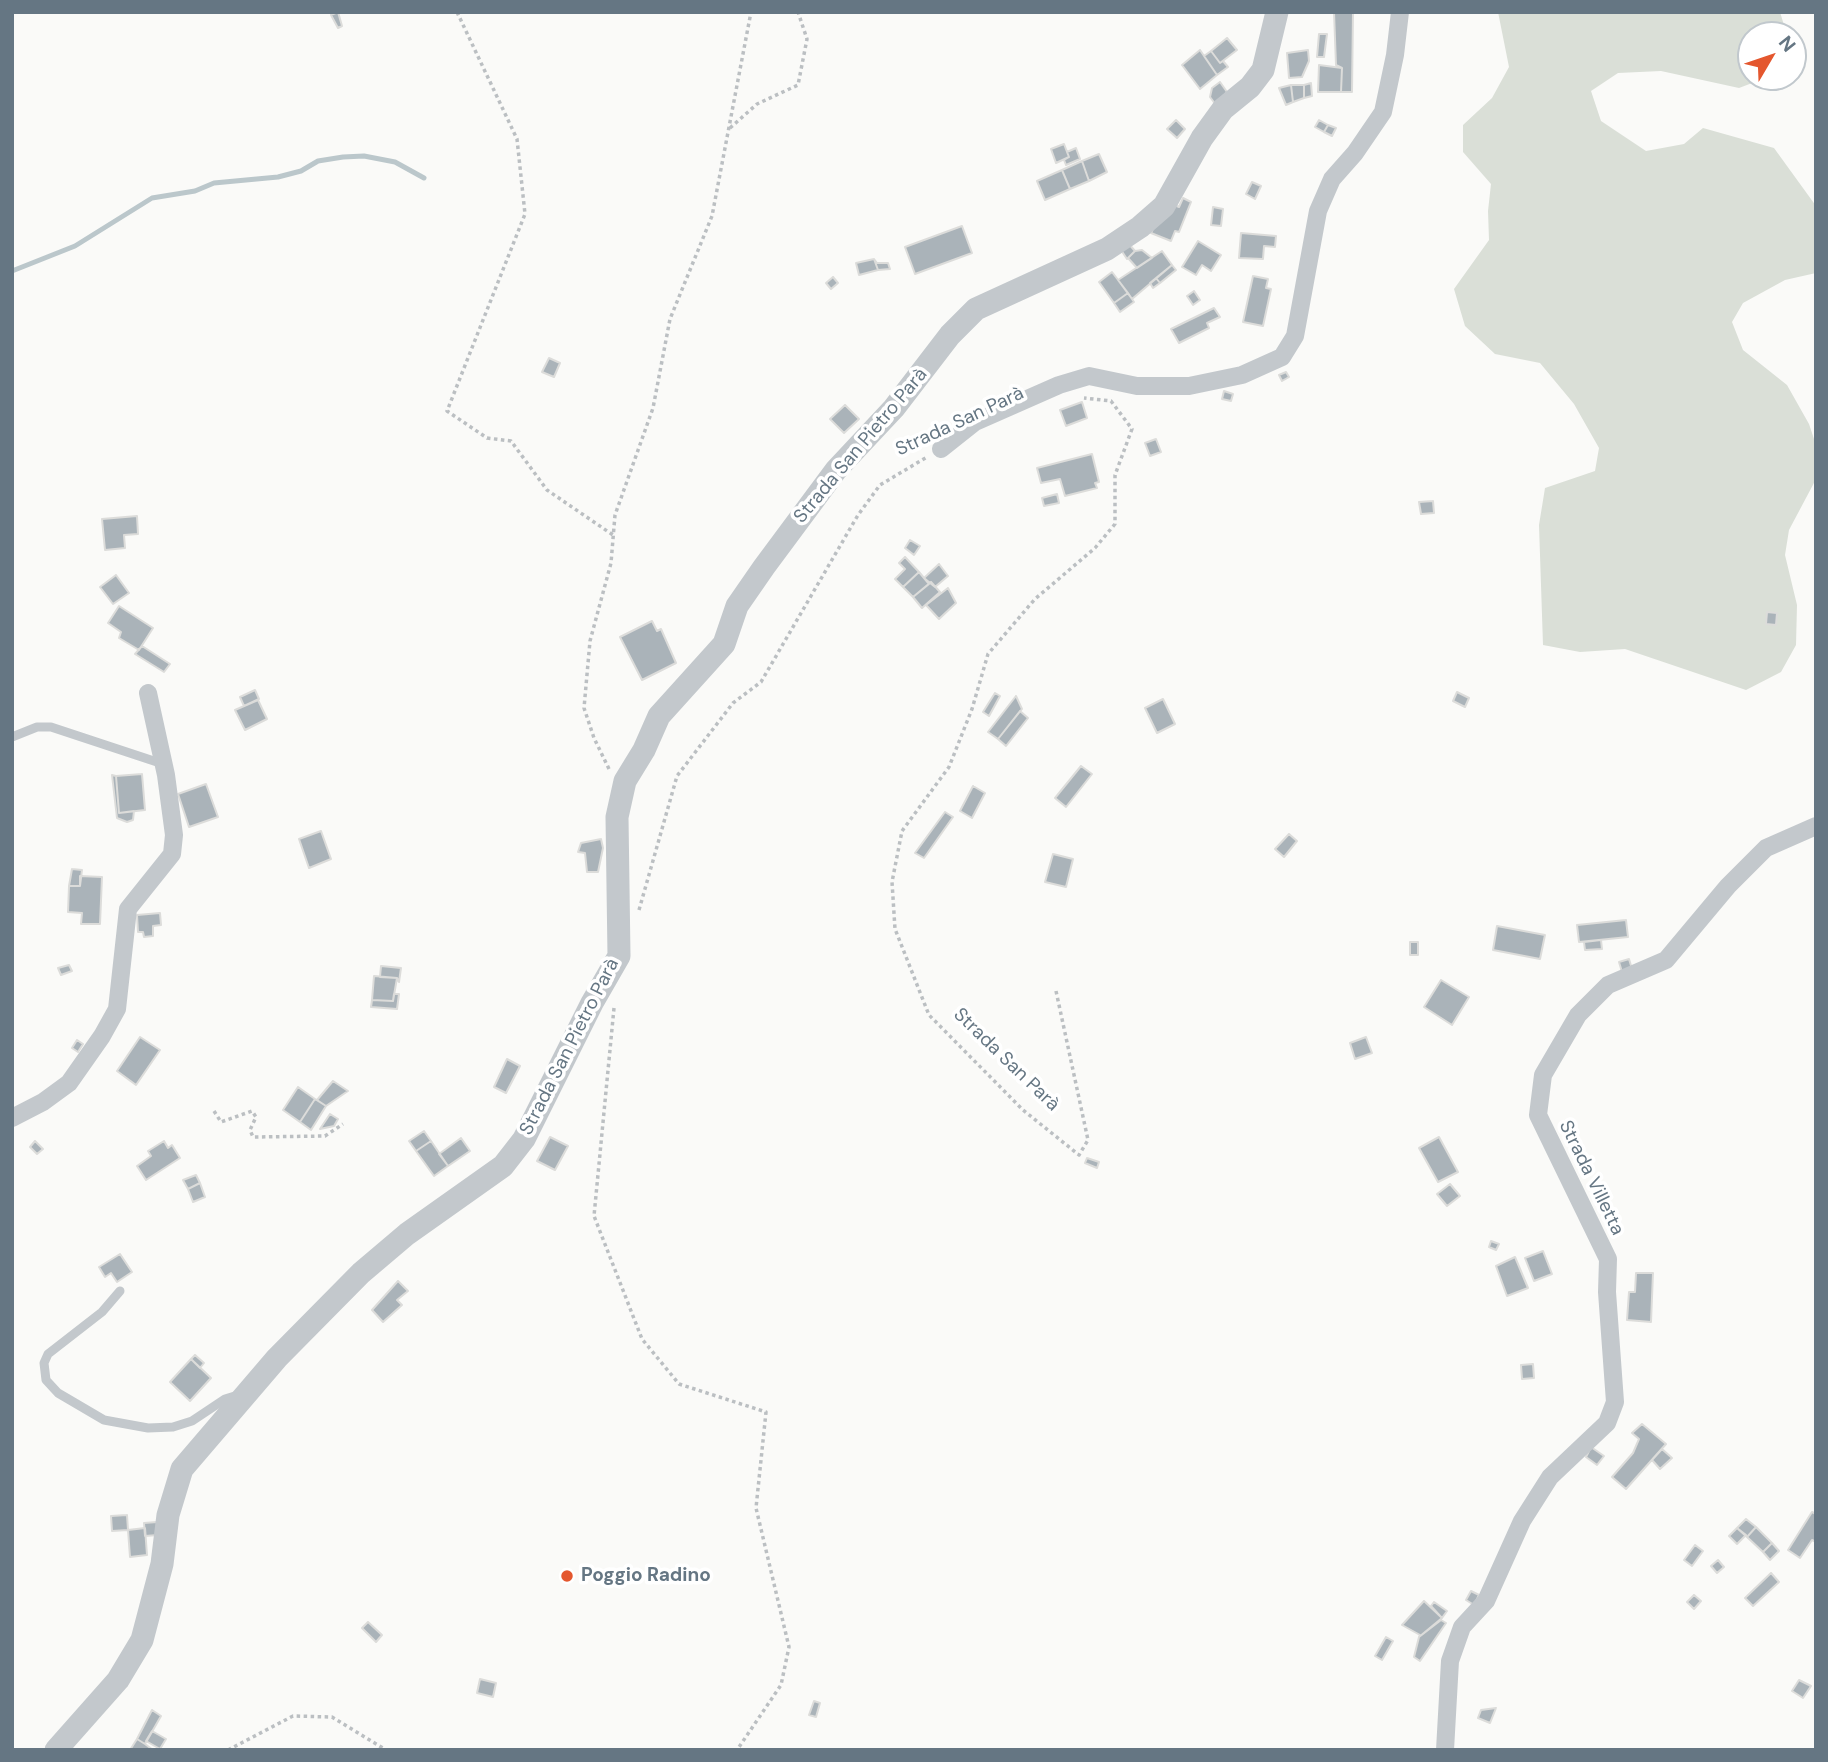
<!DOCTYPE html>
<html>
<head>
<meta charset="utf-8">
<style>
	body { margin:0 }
	#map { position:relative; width:1828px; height:1762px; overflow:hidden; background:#fafaf8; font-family:"DM Sans",sans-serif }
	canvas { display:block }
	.frame { position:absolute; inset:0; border:14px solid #657683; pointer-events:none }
	.north { position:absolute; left:1737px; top:21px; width:70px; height:70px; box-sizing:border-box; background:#fff; border:2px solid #c1c8cd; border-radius:50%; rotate:51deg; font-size:19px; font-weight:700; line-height:28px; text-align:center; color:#657683 }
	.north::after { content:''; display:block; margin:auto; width:24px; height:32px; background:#e4572e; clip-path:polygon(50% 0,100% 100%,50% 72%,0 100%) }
</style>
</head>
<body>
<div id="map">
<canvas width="1828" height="1762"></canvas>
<div class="frame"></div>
<div class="north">N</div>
</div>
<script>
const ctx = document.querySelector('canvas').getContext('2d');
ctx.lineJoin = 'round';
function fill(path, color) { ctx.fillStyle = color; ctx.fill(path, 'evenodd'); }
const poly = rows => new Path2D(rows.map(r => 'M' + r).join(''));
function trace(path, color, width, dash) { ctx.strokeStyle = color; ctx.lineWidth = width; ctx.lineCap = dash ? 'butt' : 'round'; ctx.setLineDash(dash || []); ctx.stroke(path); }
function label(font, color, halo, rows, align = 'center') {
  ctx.font = font + ' "DM Sans",sans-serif'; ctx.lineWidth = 7; ctx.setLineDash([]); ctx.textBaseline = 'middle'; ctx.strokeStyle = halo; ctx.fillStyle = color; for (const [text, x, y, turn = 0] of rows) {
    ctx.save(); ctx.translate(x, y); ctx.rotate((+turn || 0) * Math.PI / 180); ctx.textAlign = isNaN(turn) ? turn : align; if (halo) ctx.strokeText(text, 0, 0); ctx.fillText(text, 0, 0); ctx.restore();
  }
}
fill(poly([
	[1498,12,1780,12,1787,35,1751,35,1751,77,1768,77,1739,88,1661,71,1618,73,1591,91,1601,121,1646,151,1684,144,1703,128,1774,148,1816,206,1816,273,1785,280,1743,303,1732,322,1743,350,1787,385,1809,424,1816,445,1815,481,1789,530,1785,555,1797,605,1796,645,1781,672,1746,690,1625,649,1580,652,1543,645,1539,525,1545,488,1595,471,1599,448,1574,404,1540,363,1495,354,1465,326,1454,289,1489,240,1488,211,1491,184,1463,152,1463,125,1492,98,1509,67]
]), '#dadfd7');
trace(poly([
	[12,271,75,246,152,198,195,191,214,183,278,177,301,171,318,161,343,157,364,156,395,162,424,178]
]), '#bbc7cb', 5);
const building = poly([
	[338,12,342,26,338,28,331,15,338,12],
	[1334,12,1353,12,1352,92,1341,92,1342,68,1336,65,1334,12],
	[1319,34,1327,34,1324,57,1317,57,1319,34],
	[1227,38,1237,50,1220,63,1211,51,1227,38],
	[1200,50,1217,75,1200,89,1182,65,1200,50],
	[1308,50,1309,61,1302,77,1289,78,1287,53,1308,50],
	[1211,51,1220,63,1223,61,1228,67,1217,75,1204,56,1211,51],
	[1319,65,1342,68,1341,92,1318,92,1319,65],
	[1220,82,1227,92,1216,105,1210,97,1212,88,1220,82],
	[1311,83,1312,96,1304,98,1304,85,1311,83],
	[1291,85,1304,85,1304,98,1293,102,1291,85],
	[1291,85,1293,102,1286,105,1279,88,1291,85],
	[1176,120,1185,129,1177,138,1167,129,1176,120],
	[1319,120,1328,125,1324,132,1315,127,1319,120],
	[1328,125,1336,128,1332,136,1324,132,1328,125],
	[1064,144,1069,157,1056,163,1051,149,1064,144],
	[1076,148,1080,159,1066,165,1064,160,1069,157,1067,152,1076,148],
	[1099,154,1107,172,1089,181,1082,161,1099,154],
	[1082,161,1089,181,1070,189,1062,170,1082,161],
	[1062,170,1070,189,1045,200,1037,181,1062,170],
	[1252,182,1261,186,1255,199,1246,194,1252,182],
	[1183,198,1191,202,1179,232,1175,231,1171,241,1151,233,1157,220,1170,203,1179,207,1183,198],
	[1213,207,1223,209,1221,226,1211,225,1213,207],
	[962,226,972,253,915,274,905,247,962,226],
	[1241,233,1276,236,1275,247,1264,246,1263,259,1239,258,1241,233],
	[1198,241,1221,255,1211,271,1202,265,1196,275,1182,267,1198,241],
	[1128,243,1135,251,1127,259,1121,250,1128,243],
	[1142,250,1152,258,1137,268,1128,258,1135,251,1142,250],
	[1162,251,1172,265,1132,299,1118,280,1162,251],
	[874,259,878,270,859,275,856,263,874,259],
	[874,259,877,263,888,263,890,269,878,270,874,259],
	[1172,265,1176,270,1160,283,1156,278,1172,265],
	[1112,272,1128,293,1114,303,1099,282,1112,272],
	[1253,276,1268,279,1266,288,1271,289,1263,326,1243,322,1253,276],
	[833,277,838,283,831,289,826,283,833,277],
	[1156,278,1160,283,1153,288,1150,283,1156,278],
	[1194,291,1200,300,1193,305,1187,296,1194,291],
	[1128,293,1134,302,1120,312,1114,303,1128,293],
	[1214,308,1220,317,1207,323,1209,328,1179,343,1171,329,1214,308],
	[549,358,560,363,554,377,542,372,549,358],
	[1286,372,1289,377,1282,381,1279,375,1286,372],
	[1224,391,1233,394,1231,401,1222,399,1224,391],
	[1082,402,1087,418,1066,426,1060,410,1082,402],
	[845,405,859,419,844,433,830,419,845,405],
	[1156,439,1161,452,1150,456,1145,443,1156,439],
	[1092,454,1099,482,1095,483,1097,488,1065,496,1060,479,1041,483,1037,468,1092,454],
	[1057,494,1059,503,1044,506,1042,498,1057,494],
	[1433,501,1434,513,1421,514,1419,502,1433,501],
	[137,516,138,534,124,535,125,548,105,550,102,519,137,516],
	[910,540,920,546,914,555,905,548,910,540],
	[905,557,919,572,903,587,895,579,905,569,899,563,905,557],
	[939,564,948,576,935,587,924,578,939,564],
	[919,572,929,584,913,597,903,587,919,572],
	[116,575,129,593,113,604,100,587,116,575],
	[931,582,940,592,922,608,913,597,931,582],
	[948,588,956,603,939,619,926,605,948,588],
	[119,606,153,628,139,650,119,638,121,632,108,623,119,606],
	[1767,612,1777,613,1776,625,1766,624,1767,612],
	[652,621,657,631,661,629,676,663,642,680,620,637,652,621],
	[142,646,170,664,164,672,135,654,142,646],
	[255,690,259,699,244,706,240,697,255,690],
	[1457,692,1469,698,1465,707,1453,701,1457,692],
	[995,693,1000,696,989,716,983,712,995,693],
	[1016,696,1022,709,998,739,988,732,1016,696],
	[1163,699,1175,724,1157,733,1145,708,1163,699],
	[258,700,267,719,245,730,235,710,258,700],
	[1020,711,1028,718,1006,746,998,739,1020,711],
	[1081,766,1092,774,1066,807,1055,798,1081,766],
	[142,774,145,810,119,813,116,776,142,774],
	[112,775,116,776,119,813,134,811,133,820,127,822,117,818,112,775],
	[206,784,218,817,189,827,178,794,206,784],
	[973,786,985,793,972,818,960,811,973,786],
	[945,812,953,817,924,858,915,853,945,812],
	[321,831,331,859,309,868,299,839,321,831],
	[1289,834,1297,841,1284,857,1275,849,1289,834],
	[601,839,603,848,598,872,587,872,585,853,578,852,581,843,601,839],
	[1053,854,1073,859,1066,887,1045,882,1053,854],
	[72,869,82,870,80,886,69,886,72,869],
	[80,876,102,877,100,924,81,924,82,913,68,912,69,886,80,886,80,876],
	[160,913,161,925,153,926,153,936,144,937,143,932,138,932,137,915,160,913],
	[1626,920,1628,937,1579,942,1577,925,1626,920],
	[1497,926,1545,935,1540,959,1493,950,1497,926],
	[1601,940,1602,949,1585,950,1584,942,1601,940],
	[1410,942,1418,942,1418,955,1410,955,1410,942],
	[1629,959,1632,969,1622,972,1619,962,1629,959],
	[69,965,72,971,61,975,58,968,69,965],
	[381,966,401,968,399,982,397,978,380,977,381,966],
	[374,976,397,978,393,1001,372,1000,374,976],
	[1441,980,1469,997,1452,1025,1424,1007,1441,980],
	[394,994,399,994,397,1009,371,1007,372,1000,393,1001,394,994],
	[140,1037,160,1050,136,1085,117,1071,140,1037],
	[1366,1037,1372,1053,1355,1059,1350,1043,1366,1037],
	[77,1040,83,1044,78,1052,72,1048,77,1040],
	[507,1059,520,1066,506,1093,494,1087,507,1059],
	[333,1081,348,1091,326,1106,317,1100,333,1081],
	[298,1087,315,1099,300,1122,283,1110,298,1087],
	[315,1099,326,1106,311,1130,300,1122,315,1099],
	[330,1114,338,1119,334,1126,320,1129,330,1114],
	[424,1131,431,1141,416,1151,409,1141,424,1131],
	[550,1137,568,1146,555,1170,537,1161,550,1137],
	[1439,1137,1458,1172,1438,1182,1419,1148,1439,1137],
	[461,1138,470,1151,448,1166,439,1154,461,1138],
	[35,1141,43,1149,37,1154,30,1147,35,1141],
	[164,1141,168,1148,172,1145,180,1158,146,1180,137,1166,151,1156,148,1151,164,1141],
	[431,1141,448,1166,434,1176,416,1151,431,1141],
	[1087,1158,1099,1162,1097,1168,1085,1163,1087,1158],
	[196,1175,200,1183,188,1189,183,1180,196,1175],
	[200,1183,205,1197,193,1202,188,1189,200,1183],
	[1450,1184,1460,1196,1447,1206,1437,1194,1450,1184],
	[1491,1241,1499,1244,1496,1250,1489,1247,1491,1241],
	[1543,1251,1552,1274,1534,1281,1525,1258,1543,1251],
	[120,1254,132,1272,117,1282,111,1273,105,1277,99,1267,120,1254],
	[1515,1257,1528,1288,1507,1296,1496,1266,1515,1257],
	[1636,1273,1653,1273,1651,1322,1627,1320,1629,1292,1635,1292,1636,1273],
	[398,1281,408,1291,397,1300,402,1305,383,1322,372,1310,398,1281],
	[195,1355,204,1363,200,1368,191,1359,195,1355],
	[191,1359,211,1378,190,1401,170,1382,191,1359],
	[1533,1364,1534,1378,1522,1379,1521,1365,1533,1364],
	[1642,1424,1666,1444,1626,1489,1612,1477,1633,1453,1639,1439,1632,1433,1642,1424],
	[1591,1447,1604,1456,1597,1465,1586,1457,1591,1447],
	[1662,1449,1672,1458,1660,1469,1652,1460,1662,1449],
	[1812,1512,1816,1514,1816,1542,1812,1540,1800,1558,1788,1550,1812,1512],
	[127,1515,128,1530,112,1531,111,1516,127,1515],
	[1746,1519,1756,1527,1747,1537,1737,1528,1746,1519],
	[157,1522,158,1535,145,1536,144,1523,157,1522],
	[1756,1527,1772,1543,1763,1552,1747,1537,1756,1527],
	[145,1528,147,1555,130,1557,128,1530,145,1528],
	[1737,1528,1746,1535,1737,1544,1729,1536,1737,1528],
	[1772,1543,1779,1551,1770,1560,1763,1552,1772,1543],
	[1695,1545,1703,1551,1692,1566,1684,1560,1695,1545],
	[1718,1560,1724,1567,1717,1573,1711,1566,1718,1560],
	[1771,1573,1779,1582,1753,1606,1745,1598,1771,1573],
	[1471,1591,1479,1595,1474,1605,1466,1600,1471,1591],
	[1694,1595,1701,1601,1694,1609,1687,1602,1694,1595],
	[1424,1601,1442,1618,1419,1637,1420,1635,1402,1625,1424,1601],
	[1434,1602,1447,1611,1442,1618,1431,1606,1434,1602],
	[1441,1620,1446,1623,1420,1661,1414,1657,1419,1637,1441,1620],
	[368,1622,382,1635,376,1642,362,1628,368,1622],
	[1386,1637,1393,1641,1382,1660,1375,1656,1386,1637],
	[480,1679,496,1683,493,1697,477,1693,480,1679],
	[1799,1680,1811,1686,1803,1698,1792,1691,1799,1680],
	[814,1701,820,1703,816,1717,809,1715,814,1701],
	[1496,1708,1490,1723,1478,1718,1481,1710,1496,1708],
	[152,1710,161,1716,145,1744,137,1739,152,1710],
	[152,1731,166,1739,160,1749,146,1741,152,1731],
	[137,1739,145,1744,153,1750,130,1750,137,1739]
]);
fill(building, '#aab3b9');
trace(building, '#dcdcda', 2);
trace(poly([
	[457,12,517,139,525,214,447,411,487,438,511,441,547,490,613,535],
	[730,128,757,104,798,85,807,39,798,12],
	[609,769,594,738,584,708,590,641,611,563,615,515,653,408,670,319,712,216,751,12],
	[639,910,677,776,733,703,761,682,858,515,880,485,927,457],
	[1056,991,1088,1140,1079,1155,1023,1110,929,1015,895,929,892,882,902,831,949,767,972,709,988,654,1035,599,1095,548,1115,524,1115,475,1132,429,1111,401,1084,398],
	[614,1008,594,1216,642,1339,679,1384,766,1412,756,1508,789,1647,781,1685,737,1750],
	[214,1111,221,1122,252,1111,256,1117,250,1130,253,1137,325,1136,343,1124],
	[228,1750,293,1716,332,1717,386,1750]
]), '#bbbfc2', 3.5, [3.5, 3.5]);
trace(poly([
	[12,737,37,727,51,727,163,764],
	[120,1291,102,1312,48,1354,44,1363,46,1380,58,1393,104,1420,148,1428,173,1427,192,1421,225,1399,238,1395]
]), '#c3c8cc', 9);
trace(poly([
	[941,449,975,422,1059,385,1089,376,1137,386,1189,386,1242,375,1282,357,1295,336,1318,211,1332,179,1355,153,1383,112,1395,55,1400,12],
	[12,1118,43,1102,69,1083,102,1036,117,1009,128,909,172,854,174,835,166,775,148,693],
	[1445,1750,1450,1661,1462,1627,1486,1601,1522,1521,1550,1477,1607,1423,1615,1402,1607,1292,1608,1259,1538,1115,1543,1075,1578,1015,1608,985,1666,960,1728,886,1766,848,1816,826]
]), '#c3c8cc', 18);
trace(poly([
	[56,1750,118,1680,142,1640,162,1564,168,1515,182,1469,277,1358,361,1273,407,1234,503,1166,524,1139,592,1003,619,956,617,817,625,781,644,750,659,716,724,644,737,606,764,567,836,470,894,408,950,335,976,309,1107,249,1140,227,1164,206,1202,138,1223,109,1250,87,1263,70,1277,12]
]), '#c3c8cc', 23);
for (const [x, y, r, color] of [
	[567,1576,7,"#e4572e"]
]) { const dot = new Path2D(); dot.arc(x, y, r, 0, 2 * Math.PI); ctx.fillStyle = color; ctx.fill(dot); trace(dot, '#fff', 2.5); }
label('19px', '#657683', '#fff', [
	["Strada San Parà",960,422,-25],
	["Strada San Pietro Parà",861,446,-50],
	["Strada San Pietro Parà",570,1047,-63],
	["Strada San Parà",1006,1060,44],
	["Strada Villetta",1591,1178,64]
]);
label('bold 19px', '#657683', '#fff', [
	["Poggio Radino",581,1576]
], 'left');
</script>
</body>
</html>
